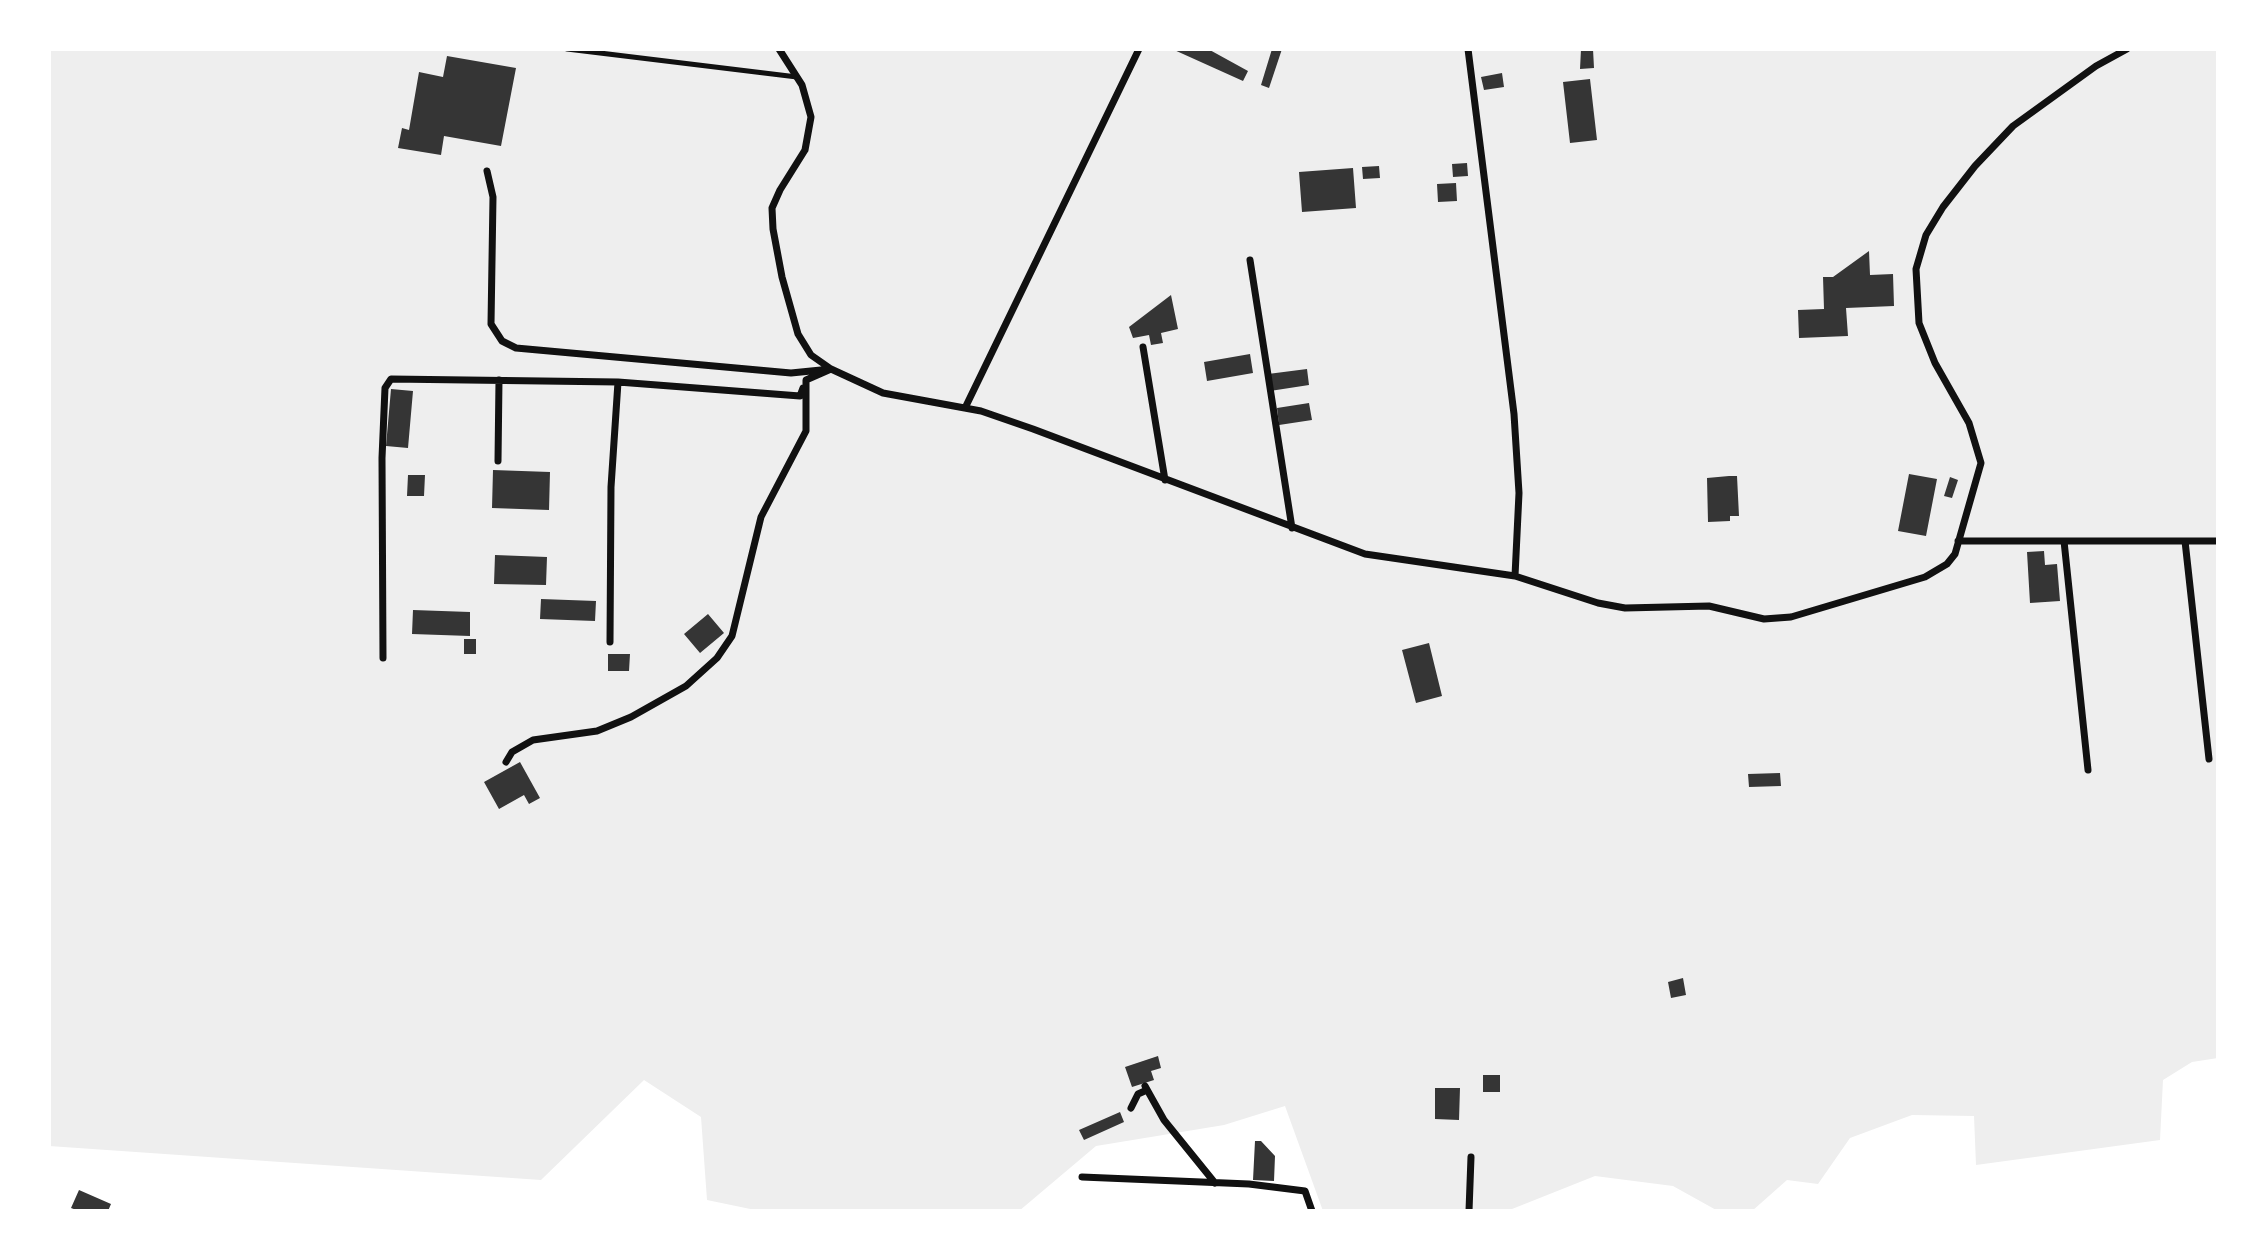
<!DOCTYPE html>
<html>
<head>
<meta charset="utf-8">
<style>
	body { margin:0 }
	#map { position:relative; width:2267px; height:1260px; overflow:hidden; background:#fff; font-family:"PT Sans",sans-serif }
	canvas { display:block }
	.frame { position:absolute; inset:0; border:51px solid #fff; pointer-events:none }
</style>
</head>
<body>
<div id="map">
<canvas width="2267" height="1260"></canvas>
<div class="frame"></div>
</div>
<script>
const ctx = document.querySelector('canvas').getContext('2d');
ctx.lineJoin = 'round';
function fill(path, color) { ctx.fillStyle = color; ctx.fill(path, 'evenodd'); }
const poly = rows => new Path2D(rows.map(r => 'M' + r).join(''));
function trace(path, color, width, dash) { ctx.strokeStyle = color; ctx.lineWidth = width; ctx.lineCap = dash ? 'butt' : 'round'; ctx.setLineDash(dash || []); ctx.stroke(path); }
fill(poly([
	[49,49,2218,49,2218,1058,2192,1062,2163,1080,2160,1140,1976,1165,1974,1116,1912,1115,1850,1138,1818,1184,1787,1180,1752,1211,1718,1211,1673,1186,1595,1176,1507,1211,1323,1211,1285,1106,1224,1125,1096,1146,1019,1211,760,1211,707,1200,701,1117,644,1080,541,1180,49,1146]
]), '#eee');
fill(poly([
	[1172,49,1208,49,1248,71,1243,81],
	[1272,49,1282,49,1269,88,1261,85],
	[1581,49,1593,49,1594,68,1580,69],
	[447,56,516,68,501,146,444,136,441,155,398,148,402,128,409,130,419,72,443,77],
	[1502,73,1504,87,1484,90,1481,77],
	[1590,79,1597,140,1570,143,1563,82],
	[1467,163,1468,176,1453,177,1452,164],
	[1379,166,1380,178,1363,179,1362,167],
	[1353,168,1356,208,1302,212,1299,172],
	[1456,183,1457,201,1438,202,1437,184],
	[1869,251,1870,275,1893,274,1894,306,1846,308,1848,336,1799,338,1798,310,1824,309,1823,277,1833,277],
	[1171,295,1178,329,1161,333,1163,343,1151,345,1149,335,1133,338,1129,327],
	[1250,354,1253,373,1207,381,1204,362],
	[1307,369,1309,385,1270,391,1268,374],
	[391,389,413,391,408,448,386,446],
	[1309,403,1312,420,1279,425,1277,408],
	[493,470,550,472,549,510,492,508],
	[1909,474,1937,479,1926,536,1898,531],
	[408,475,425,475,424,496,407,496],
	[1729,476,1737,476,1739,516,1730,516,1730,521,1708,522,1707,478],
	[1950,477,1958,480,1952,498,1944,496],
	[2044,551,2045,565,2057,564,2060,601,2030,603,2027,552],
	[495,555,547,557,546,585,494,584],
	[541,599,596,601,595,621,540,619],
	[413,610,470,612,470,636,412,634],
	[708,614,724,633,700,653,684,634],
	[464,639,476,639,476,654,464,654],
	[1429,643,1442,696,1416,703,1402,650],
	[608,654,630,654,629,671,608,671],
	[520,762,540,798,529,804,524,795,499,809,484,782],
	[1780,773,1781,786,1749,787,1748,774],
	[1683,978,1686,995,1671,998,1668,982],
	[1158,1056,1161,1068,1151,1071,1154,1080,1132,1087,1125,1067],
	[1483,1075,1500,1075,1500,1092,1483,1092],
	[1435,1088,1460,1088,1459,1120,1435,1119],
	[1120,1112,1124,1122,1084,1140,1079,1130],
	[1255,1141,1261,1141,1275,1156,1274,1181,1253,1180],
	[79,1190,111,1204,108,1211,79,1211,71,1208]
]), '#353535');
trace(poly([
	[567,49,797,77]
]), '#111', 5);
trace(poly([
	[779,49,802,85,811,117,805,150,780,190,772,208,773,229,782,277,798,334,811,355,831,369,883,393,981,411,1033,429,1365,554,1515,576,1598,603,1625,608,1709,606,1764,619,1791,617,1925,577,1947,564,1955,554,1981,463,1969,423,1935,363,1919,323,1916,269,1926,235,1943,207,1975,166,2013,126,2096,66,2127,49],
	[1468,49,1514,414,1519,493,1515,576],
	[487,171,493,197,491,324,502,341,516,348,791,373,831,369,806,380,806,431,761,517,732,636,717,658,686,686,631,717,597,731,533,740,512,752,506,762],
	[1250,260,1292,528],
	[1143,347,1165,480],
	[965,408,1139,49],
	[498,461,499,380],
	[1958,541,2218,541],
	[2064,541,2088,770],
	[2185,541,2209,759],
	[610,642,611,487,618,382],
	[383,658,382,458,385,388,391,379,618,382,800,396,803,388],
	[1145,1086,1164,1120,1215,1183],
	[1131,1108,1138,1094,1147,1090],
	[1082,1177,1249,1184,1305,1191,1312,1211],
	[1469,1211,1471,1157]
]), '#111', 7);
</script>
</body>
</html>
